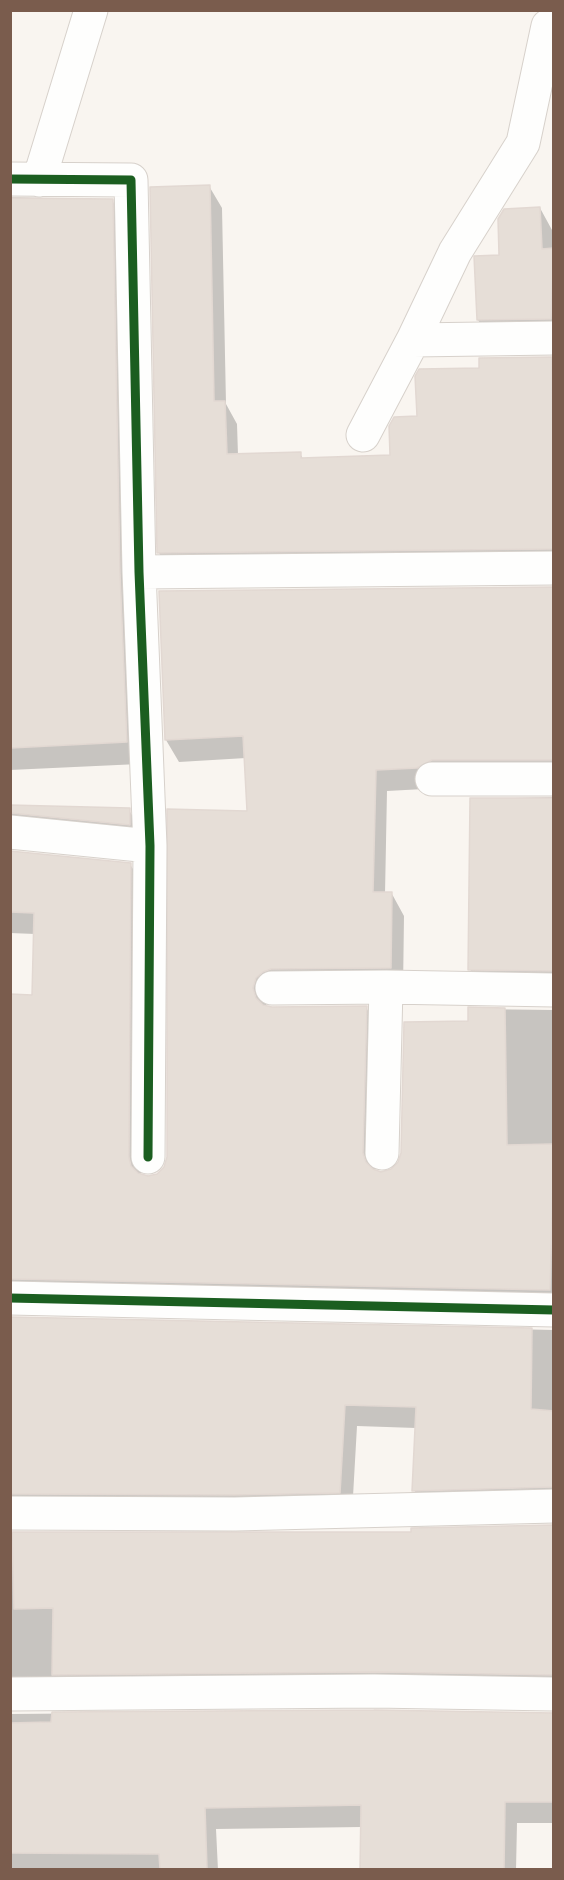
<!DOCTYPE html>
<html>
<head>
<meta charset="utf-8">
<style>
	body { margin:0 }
	#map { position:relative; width:564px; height:1880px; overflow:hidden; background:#f9f5f0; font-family:"Sofia Sans Condensed",sans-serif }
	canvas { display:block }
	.frame { position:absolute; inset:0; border:12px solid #7a5c4d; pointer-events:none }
</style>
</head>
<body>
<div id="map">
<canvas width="564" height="1880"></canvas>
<div class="frame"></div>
</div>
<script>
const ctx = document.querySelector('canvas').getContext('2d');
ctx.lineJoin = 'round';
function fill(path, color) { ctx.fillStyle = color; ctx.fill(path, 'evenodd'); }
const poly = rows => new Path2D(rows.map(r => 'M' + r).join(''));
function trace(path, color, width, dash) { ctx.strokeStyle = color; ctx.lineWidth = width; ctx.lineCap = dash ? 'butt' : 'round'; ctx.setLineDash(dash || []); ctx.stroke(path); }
fill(poly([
	[209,186,222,208,226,404,237,424,238,455,300,453,303,459,391,457,418,418,481,369,480,359,554,358,554,571,171,574,159,553],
	[10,197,112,200,124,222,139,764,10,770],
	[540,208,552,230,554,342,491,342,478,320,500,257],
	[554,588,554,782,387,791,385,894,392,894,404,916,403,990,267,1001,266,1007,366,1007,378,1029,375,1171,382,1173,392,1170,400,1163,469,1022,469,1009,554,1010,554,1312,10,1306,10,995,33,996,35,934,10,933,10,852,130,864,143,886,141,1175,147,1177,157,1175,165,1168,248,812,246,758,179,762,166,740,160,592],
	[554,797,554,994,482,991,470,969,472,799],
	[10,807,129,810,141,831,10,840],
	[10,1318,554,1330,554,1509,426,1512,414,1490,416,1428,357,1426,352,1514,10,1521],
	[554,1526,554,1696,10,1702,10,1533,412,1533],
	[374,1711,554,1714,554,1823,517,1823,516,1870,362,1870,362,1827,216,1829,218,1870,10,1870,10,1714]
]), '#0003');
const building = poly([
	[210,185,214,401,225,401,227,454,301,452,301,458,390,455,389,426,394,417,417,416,415,376,419,369,479,368,479,358,552,357,554,549,157,553,150,187,210,185],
	[10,198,113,199,120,572,127,742,10,748,10,198],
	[540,207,542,249,554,248,551,319,477,320,474,256,499,255,498,219,504,209,540,207],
	[554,587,554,760,432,760,417,768,376,770,373,892,392,892,391,968,271,969,263,972,256,978,253,988,256,998,263,1005,272,1007,367,1006,363,1153,366,1162,373,1169,381,1172,391,1169,398,1162,401,1153,404,1022,468,1021,468,1007,505,1008,507,1145,554,1144,550,1290,10,1279,10,994,32,995,34,913,10,912,10,851,131,863,129,1157,131,1166,138,1173,148,1176,157,1174,164,1167,167,1157,167,809,247,811,243,736,165,740,159,591,554,587],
	[470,798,554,798,554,971,468,970,470,798],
	[10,805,130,808,130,825,10,813,10,805],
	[10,1317,532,1328,531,1409,554,1411,554,1487,412,1491,416,1407,345,1405,340,1493,235,1495,11,1494,10,1317],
	[554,1525,554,1675,374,1672,52,1675,53,1608,14,1609,12,1532,411,1532,411,1528,554,1525],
	[374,1710,554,1713,554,1802,505,1802,504,1869,360,1869,361,1805,205,1808,207,1869,160,1869,159,1854,10,1853,10,1723,51,1722,52,1712,374,1710]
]);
fill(building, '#e6ded7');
trace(building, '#e2d8d2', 1.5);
const minor = poly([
	[554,22,548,26,523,143,455,252,413,340,554,338],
	[10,179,131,180,139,572,150,846,148,1157],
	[39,180,91,10],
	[363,435,413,340],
	[139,572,554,568],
	[432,779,554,779],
	[10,832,150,846],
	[386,987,554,990],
	[272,988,386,987,382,1153],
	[10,1298,554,1310],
	[10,1513,235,1514,554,1506],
	[10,1694,374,1691,554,1694]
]);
trace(minor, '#d7d1cb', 35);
trace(minor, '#fefefd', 33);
trace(poly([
	[10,179,131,180,139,572,150,846,148,1157],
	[10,1298,554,1310]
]), '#1b5e20', 9);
</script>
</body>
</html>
